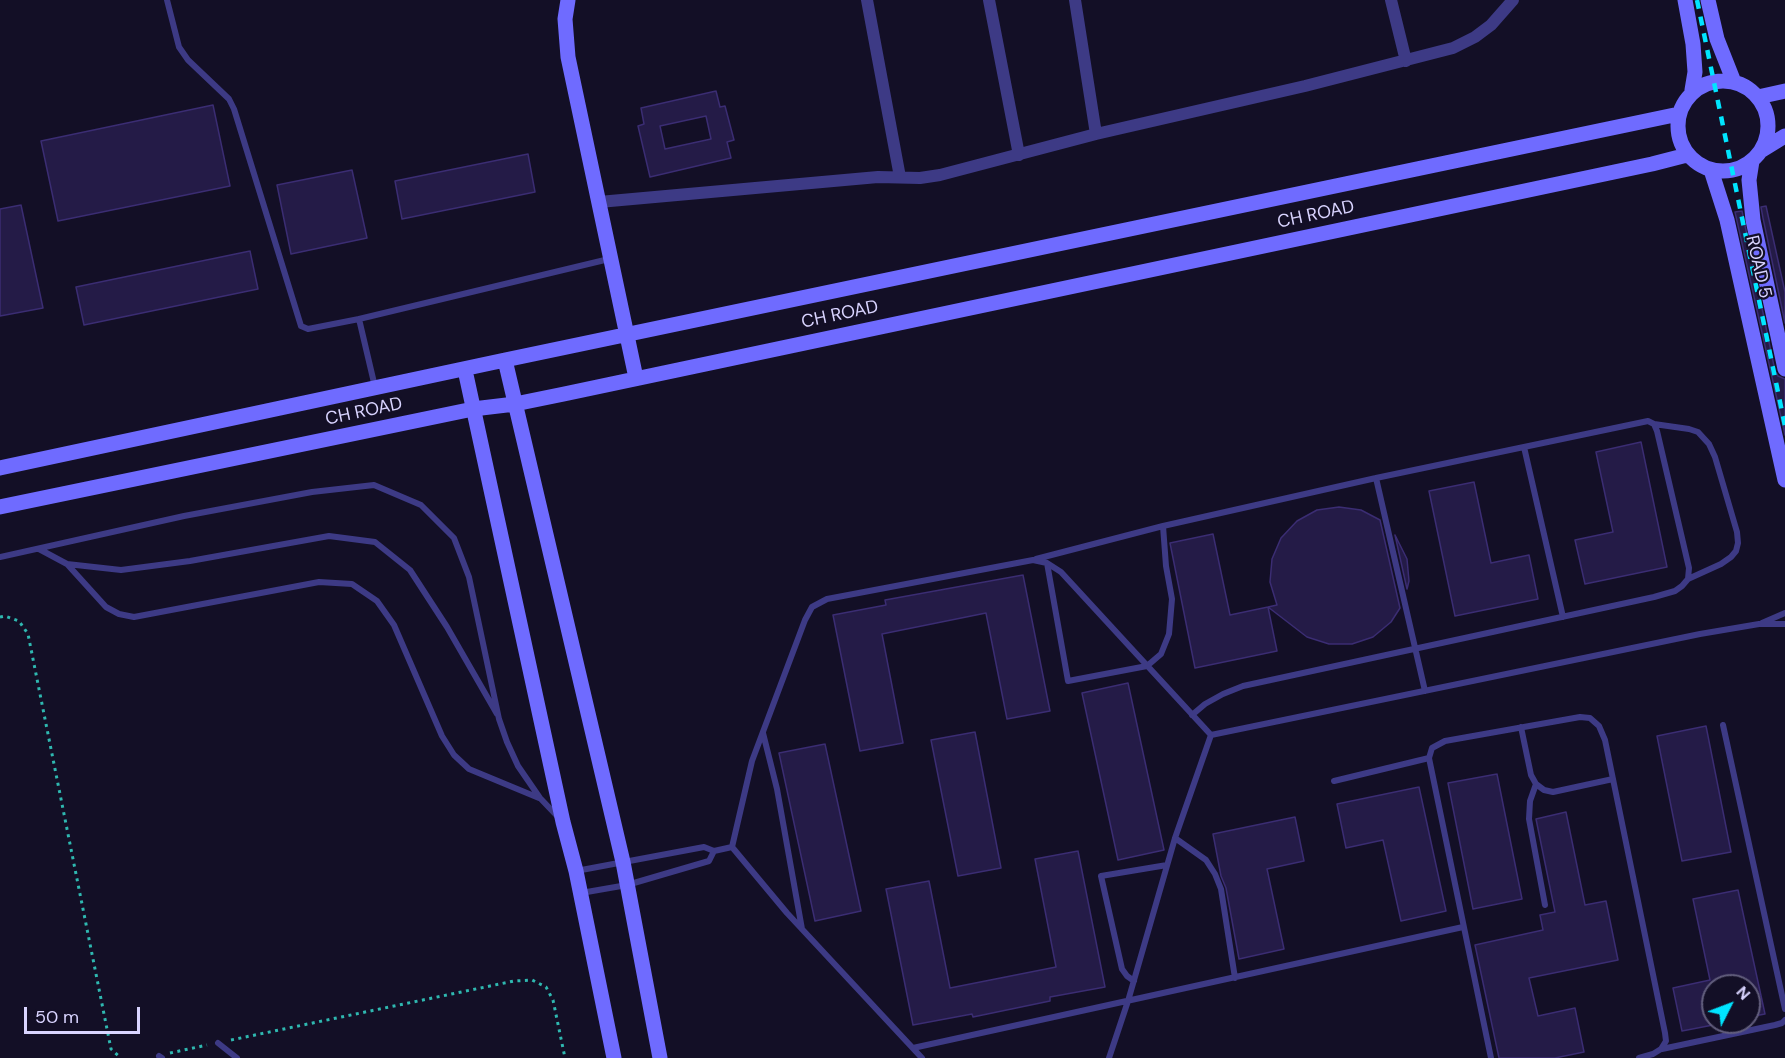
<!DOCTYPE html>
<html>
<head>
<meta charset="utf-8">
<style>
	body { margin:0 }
	#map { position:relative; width:1785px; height:1058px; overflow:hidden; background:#130f26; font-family:"DM Sans",sans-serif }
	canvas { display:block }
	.north { position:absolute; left:1701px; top:974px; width:60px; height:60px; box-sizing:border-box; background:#130f26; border:2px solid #625e7d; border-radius:50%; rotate:48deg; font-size:16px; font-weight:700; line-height:24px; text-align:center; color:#d9d4ff }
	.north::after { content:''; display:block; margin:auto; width:21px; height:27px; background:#00e5ff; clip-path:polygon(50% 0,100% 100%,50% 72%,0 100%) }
	.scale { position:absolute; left:24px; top:1007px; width:116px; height:27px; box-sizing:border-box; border:3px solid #d9d4ff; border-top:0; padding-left:8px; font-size:18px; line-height:21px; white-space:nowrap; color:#d9d4ff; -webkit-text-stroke:4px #130f26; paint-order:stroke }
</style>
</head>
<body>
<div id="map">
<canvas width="1785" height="1058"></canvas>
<div class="north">N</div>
<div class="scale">50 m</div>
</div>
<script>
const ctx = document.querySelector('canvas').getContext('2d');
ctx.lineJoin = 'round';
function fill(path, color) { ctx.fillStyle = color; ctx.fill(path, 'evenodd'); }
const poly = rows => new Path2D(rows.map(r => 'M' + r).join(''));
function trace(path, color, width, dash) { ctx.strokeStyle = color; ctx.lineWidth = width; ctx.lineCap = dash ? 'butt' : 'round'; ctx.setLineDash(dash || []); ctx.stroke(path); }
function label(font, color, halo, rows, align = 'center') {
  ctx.font = font + ' "DM Sans",sans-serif'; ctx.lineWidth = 4.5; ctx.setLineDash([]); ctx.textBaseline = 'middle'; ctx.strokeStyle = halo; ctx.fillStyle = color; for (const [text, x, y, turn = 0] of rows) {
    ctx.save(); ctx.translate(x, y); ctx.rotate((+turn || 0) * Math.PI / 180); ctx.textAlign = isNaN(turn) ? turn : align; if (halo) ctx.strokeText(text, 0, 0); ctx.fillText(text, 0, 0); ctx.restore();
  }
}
const building = poly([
	[716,91,720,107,725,106,734,140,727,142,731,158,650,177,638,126,644,124,641,108,716,91],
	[706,116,711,139,665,149,660,126,706,116],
	[213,105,230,186,58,221,41,141,213,105],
	[528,154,535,192,402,219,395,181,528,154],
	[352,170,367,238,291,254,277,185,352,170],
	[21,205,43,308,0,316,0,209,21,205],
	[1766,206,1785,292,1785,323,1763,218,1761,207,1766,206],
	[1742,211,1775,371,1778,376,1785,379,1785,435,1735,212,1742,211],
	[250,251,258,289,84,325,76,287,250,251],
	[1641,442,1667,567,1585,584,1575,540,1613,532,1596,452,1641,442],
	[1474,482,1491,563,1529,555,1538,599,1455,616,1429,491,1474,482],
	[1339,507,1361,510,1380,520,1400,608,1391,622,1373,637,1352,644,1329,644,1307,637,1268,607,1277,605,1270,582,1272,559,1281,538,1297,521,1317,510,1339,507],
	[1213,534,1230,615,1268,607,1277,651,1195,668,1170,543,1213,534],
	[1395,535,1407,559,1409,581,1407,589,1395,535],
	[1023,575,1050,711,1007,719,986,613,882,634,903,743,860,751,833,615,886,605,885,600,1023,575],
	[1128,683,1164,850,1118,860,1082,693,1128,683],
	[1706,726,1731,852,1682,861,1657,736,1706,726],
	[975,732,1001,868,958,876,931,740,975,732],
	[825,744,861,911,815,921,779,753,825,744],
	[1497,774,1522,899,1473,909,1448,783,1497,774],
	[1419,787,1446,911,1401,921,1383,840,1346,848,1337,804,1419,787],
	[1566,812,1585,905,1606,901,1618,960,1529,978,1538,1016,1575,1008,1584,1052,1555,1058,1499,1058,1475,945,1543,930,1540,915,1555,912,1536,819,1566,812],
	[1295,817,1304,861,1267,869,1284,949,1239,959,1226,888,1221,876,1213,834,1295,817],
	[1078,851,1105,987,1050,997,1050,1001,973,1017,972,1014,913,1025,886,889,929,881,950,988,1056,967,1035,859,1078,851],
	[1738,890,1765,1014,1749,1017,1749,986,1713,986,1713,1025,1682,1031,1673,988,1710,980,1693,899,1738,890]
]);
fill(building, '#241b47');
trace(building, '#3b2d73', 1.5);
trace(poly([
	[0,617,5,616,19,621,28,634,111,1049,121,1058],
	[231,1040,514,981,532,980,546,987,553,1000,565,1058],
	[170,1053,207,1045]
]), '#2fb8b0', 3, [3, 4.5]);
trace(poly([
	[167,0,179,47,188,60,229,99,234,109,301,326,308,329,359,319,375,387],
	[359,319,609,259],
	[1654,424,1689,429,1698,432,1709,444,1715,457,1737,532,1738,543,1736,551,1731,557,1721,564,1688,579],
	[1524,447,1563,617],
	[1376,478,1425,691],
	[39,549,67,564,121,570,190,561,329,536,375,542,410,570,447,627,497,714],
	[0,557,184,516,312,492,374,485,421,505,454,538,469,577,499,719,507,742,518,766,540,798,559,818],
	[1036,559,1163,526,1376,478,1648,421,1654,424,1657,431,1689,568,1688,579,1682,586,1675,591,1654,597,1243,686,1223,694,1205,704,1192,715],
	[1047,563,1068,681,1147,666,1161,654,1169,634,1172,599,1166,566,1163,526],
	[67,564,106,607,119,614,134,617,319,582,352,584,377,601,394,625,442,736,454,755,469,769,539,798],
	[1762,623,1785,613],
	[1723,725,1785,1009],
	[1521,727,1531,775,1536,784,1544,790,1553,792,1613,779],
	[763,733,777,789,802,929],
	[1334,781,1429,758],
	[1536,784,1530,801,1529,819,1545,905],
	[1175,838,1206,860,1215,874,1221,889,1235,978],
	[732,847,787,913,922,1058],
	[576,871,704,847,714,851,732,847,752,761,805,620,812,607,827,599,1033,560,1047,563,1061,572,1211,735,1700,634,1759,624,1785,624],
	[581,893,627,885,709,861,714,851],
	[1134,981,1127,976,1122,969,1101,876,1167,865],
	[218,1043,237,1058],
	[913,1048,1463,927],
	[1662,1049,1775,1025,1782,1023,1785,1020],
	[159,1056,162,1058],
	[1109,1058,1128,1001,1175,838,1211,735],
	[1491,1058,1429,758,1432,748,1445,741,1580,717,1590,718,1599,726,1605,740,1665,1033,1666,1041,1661,1049,1653,1054,1639,1058]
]), '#3d3a85', 6);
trace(poly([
	[867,0,900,177],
	[989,0,1019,155],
	[1075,0,1096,134],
	[1391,0,1406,61],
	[599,202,878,177,920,178,940,175,1096,134,1305,86,1453,48,1475,37,1491,25,1513,0]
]), '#3d3a85', 12);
trace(poly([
	[568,0,565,19,568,57,636,378],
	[1685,0,1693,44,1695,72,1692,90],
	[1708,0,1717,39,1734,82],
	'1678 126a45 45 0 1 1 90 0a45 45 0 1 1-90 0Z',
	[1758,97,1785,91],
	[1762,150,1785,136],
	[1752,161,1749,180,1753,220,1785,369],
	[1711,170,1727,220,1785,480],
	[505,360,623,862,660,1058],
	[465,370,563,822,576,871,614,1058],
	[0,468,505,360,1679,114],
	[0,507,473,409,515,404,564,394,1652,164,1687,155]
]), '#6f6bff', 15);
trace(poly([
	[1697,0,1785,426]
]), '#00e5ff', 4.5, [9, 8]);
label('18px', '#d9d4ff', '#130f26', [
	["CH ROAD",1316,215,-12],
	["ROAD 5",1758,267,77],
	["CH ROAD",840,315,-12],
	["CH ROAD",364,412,-12]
]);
</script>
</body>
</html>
